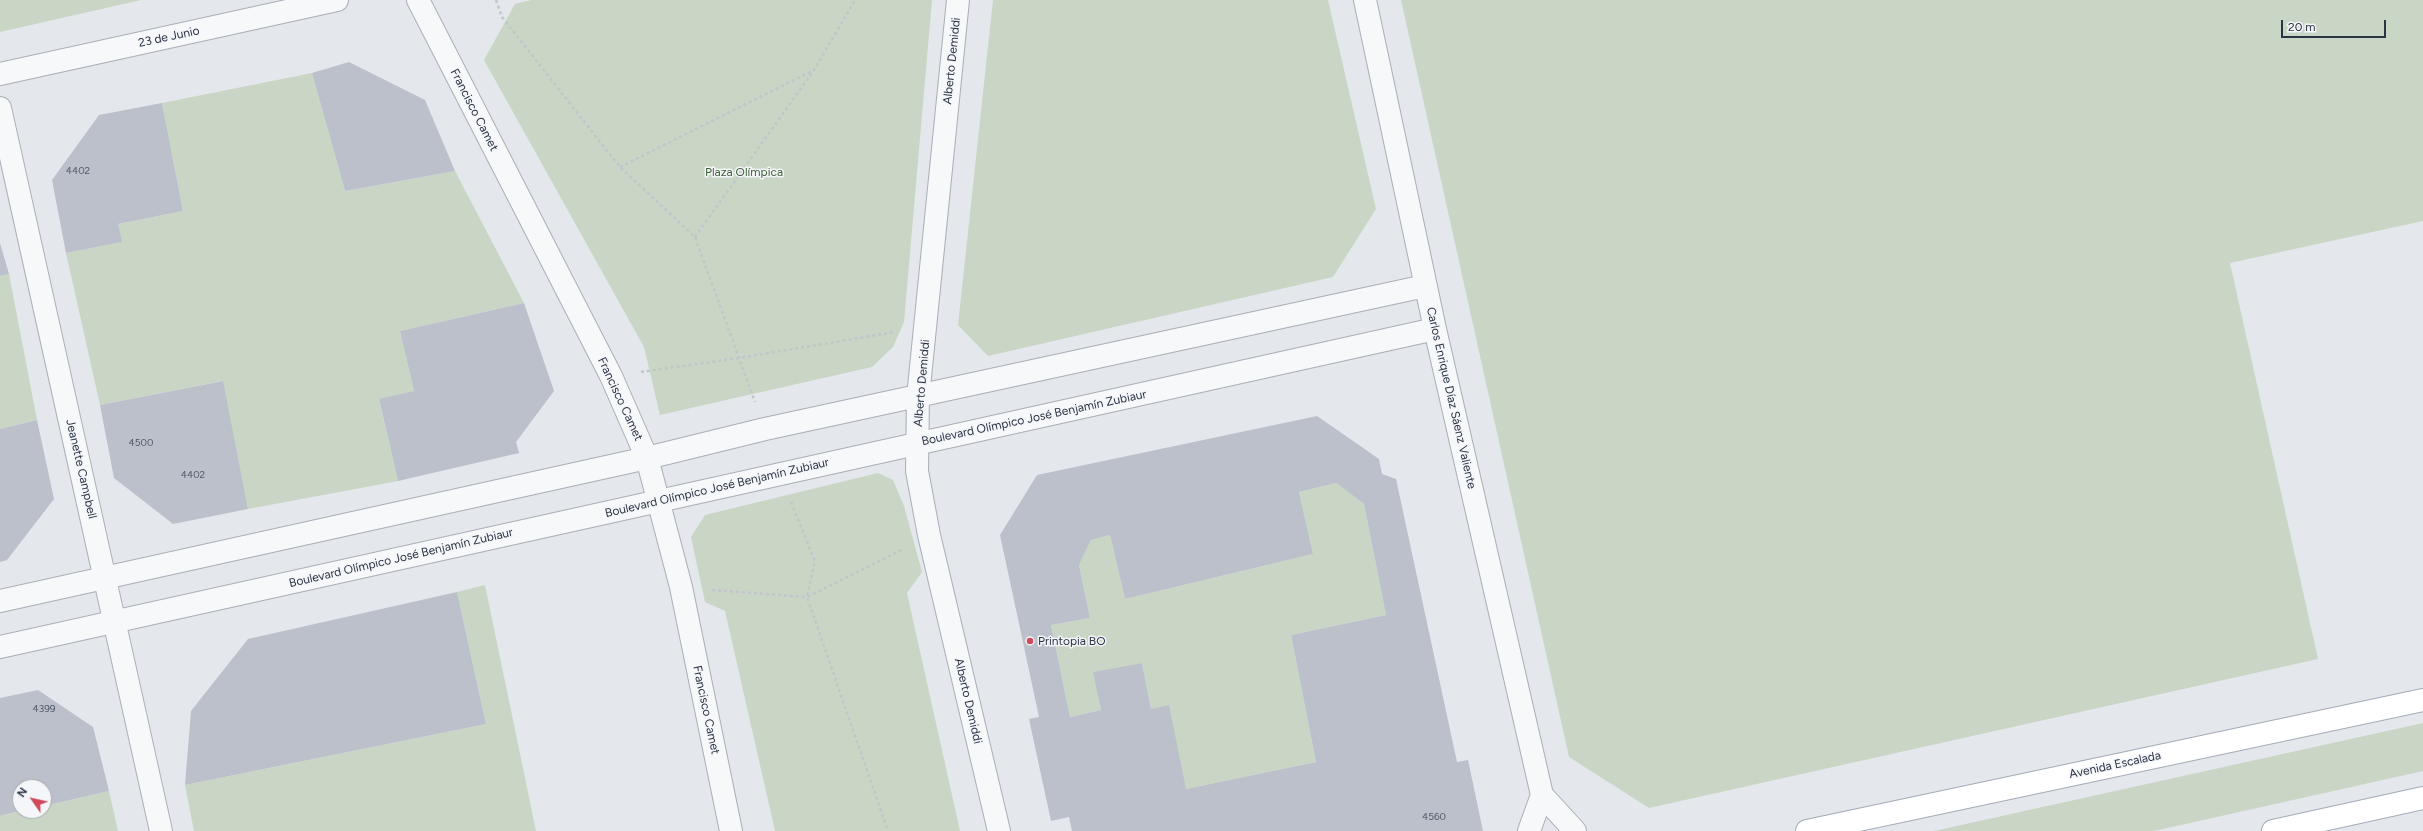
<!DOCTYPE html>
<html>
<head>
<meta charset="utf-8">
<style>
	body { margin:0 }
	#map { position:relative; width:2423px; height:831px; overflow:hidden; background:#e4e7ec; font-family:Figtree,sans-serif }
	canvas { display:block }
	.north { position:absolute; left:12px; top:779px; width:40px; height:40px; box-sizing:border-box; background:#f4f6f9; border:1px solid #a4a8b1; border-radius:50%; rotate:304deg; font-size:11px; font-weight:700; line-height:16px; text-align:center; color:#2b3445 }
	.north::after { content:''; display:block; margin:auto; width:14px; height:18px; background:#d1495b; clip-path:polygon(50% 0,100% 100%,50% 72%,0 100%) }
	.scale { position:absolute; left:2281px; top:20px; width:105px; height:18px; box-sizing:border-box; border:2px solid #2b3445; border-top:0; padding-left:5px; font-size:12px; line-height:14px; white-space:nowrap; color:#2b3445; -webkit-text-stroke:3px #f4f6f9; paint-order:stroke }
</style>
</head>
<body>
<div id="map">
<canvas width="2423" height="831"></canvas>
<div class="north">N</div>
<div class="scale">20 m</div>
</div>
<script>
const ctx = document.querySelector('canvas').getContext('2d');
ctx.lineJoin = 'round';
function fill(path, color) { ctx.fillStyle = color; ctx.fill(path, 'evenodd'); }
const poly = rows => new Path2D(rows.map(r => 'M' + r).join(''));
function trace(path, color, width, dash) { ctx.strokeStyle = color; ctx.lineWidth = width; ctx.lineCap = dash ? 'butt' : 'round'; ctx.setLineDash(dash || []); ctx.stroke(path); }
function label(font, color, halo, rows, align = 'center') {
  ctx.font = font + ' Figtree,sans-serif'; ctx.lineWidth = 3; ctx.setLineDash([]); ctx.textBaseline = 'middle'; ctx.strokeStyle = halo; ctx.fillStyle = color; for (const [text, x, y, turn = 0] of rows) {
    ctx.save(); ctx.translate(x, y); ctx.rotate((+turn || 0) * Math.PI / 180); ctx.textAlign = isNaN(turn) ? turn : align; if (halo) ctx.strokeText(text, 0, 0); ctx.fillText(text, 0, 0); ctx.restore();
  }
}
fill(poly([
	[0,0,141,0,0,32],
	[531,0,932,0,904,322,893,347,872,367,660,415,644,347,484,60,515,4],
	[993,0,1328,0,1376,209,1333,277,988,356,958,325],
	[1401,0,2423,0,2423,221,2230,263,2318,659,1649,808,1569,757],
	[312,73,345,191,455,171,524,303,400,331,414,391,379,400,398,481,248,509,222,381,100,405,66,253,121,242,118,224,183,211,162,103],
	[9,274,37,420,0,429,0,276],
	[878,473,893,480,904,506,922,572,907,593,960,831,775,831,725,611,705,602,691,537,705,515],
	[1336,483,1364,504,1386,615,1291,635,1316,762,1186,789,1151,709,1142,663,1094,672,1101,710,1070,717,1051,625,1090,618,1079,565,1091,540,1110,535,1125,599,1313,554,1299,492],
	[485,585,536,831,194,831,185,785,486,724,457,592],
	[2423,723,2423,771,2154,831,1934,831],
	[109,791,118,831,0,831,0,816,22,811,44,811,44,806]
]), '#c9d6c5');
fill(poly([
	[349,62,425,100,455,171,345,191,312,73],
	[162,103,183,211,118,224,122,242,66,253,52,180,99,115],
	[0,243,9,274,0,276],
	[524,303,554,391,516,442,519,453,398,481,379,399,414,391,400,331],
	[223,381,248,509,173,524,114,478,100,405],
	[1317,416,1379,459,1382,474,1396,479,1457,762,1468,760,1483,831,1072,831,1069,817,1051,821,1029,719,1039,717,1000,535,1037,475],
	[1336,483,1364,504,1386,615,1291,635,1316,762,1186,789,1169,705,1151,709,1142,663,1093,672,1101,710,1070,717,1051,625,1090,618,1079,565,1091,540,1110,535,1125,599,1313,554,1299,492],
	[37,420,54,499,7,560,0,562,0,429],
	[457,592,486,724,185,785,191,711,248,639],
	[38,690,93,727,109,791,44,806,44,787,20,787,20,811,0,816,0,698]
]), '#bbc0ca');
const minor = poly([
	[418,0,611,376,647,458,681,587,731,831],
	[958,0,918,397,917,471,929,535,999,831],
	[1365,0,1435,329,1542,795,1575,831],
	[0,74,337,0],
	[0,108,161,831],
	[0,601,647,458,765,429,1425,286],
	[0,647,1435,329],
	[1529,831,1542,795]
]);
const major = poly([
	[1807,831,2423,700],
	[2273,831,2423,798]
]);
trace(minor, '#a9aeb7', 24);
trace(major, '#a3abb8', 24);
trace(poly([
	[496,0,502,17,620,167,695,237,755,402],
	[620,167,814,70],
	[695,237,814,70,855,0],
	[641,372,739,358,895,332],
	[791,502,815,561,807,597,888,831],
	[712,590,807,597,903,549]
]), '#c2c5cb', 2.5, [3, 3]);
trace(minor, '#f7f8fa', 22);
trace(major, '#fff', 22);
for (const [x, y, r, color] of [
	[1030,641,4,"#d1495b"]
]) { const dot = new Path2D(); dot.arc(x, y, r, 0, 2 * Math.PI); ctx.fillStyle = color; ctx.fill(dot); trace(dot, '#f4f6f9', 1.5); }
label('10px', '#4f5766', null, [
	["4402",78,171],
	["4500",141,443],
	["4402",193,475],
	["4399",44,709],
	["4560",1434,817]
]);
label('12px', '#2b3445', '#f4f6f9', [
	["23 de Junio",169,37,-12],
	["Alberto Demiddi",952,61,-84],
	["Francisco Camet",474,110,63],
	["Alberto Demiddi",922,383,-85],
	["Carlos Enrique Díaz Sáenz Valiente",1451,398,77],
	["Francisco Camet",620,399,65],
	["Boulevard Olímpico José Benjamín Zubiaur",1034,418,-12],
	["Jeanette Campbell",81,469,77],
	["Boulevard Olímpico José Benjamín Zubiaur",717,488,-13],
	["Boulevard Olímpico José Benjamín Zubiaur",401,558,-13],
	["Alberto Demiddi",968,701,77],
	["Francisco Camet",706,710,78],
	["Avenida Escalada",2115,765,-12]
]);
label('12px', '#3f6138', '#f4f6f9', [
	["Plaza Olímpica",744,172]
]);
label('12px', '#2b3445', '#f4f6f9', [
	["Printopia BO",1038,641]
], 'left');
</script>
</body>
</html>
